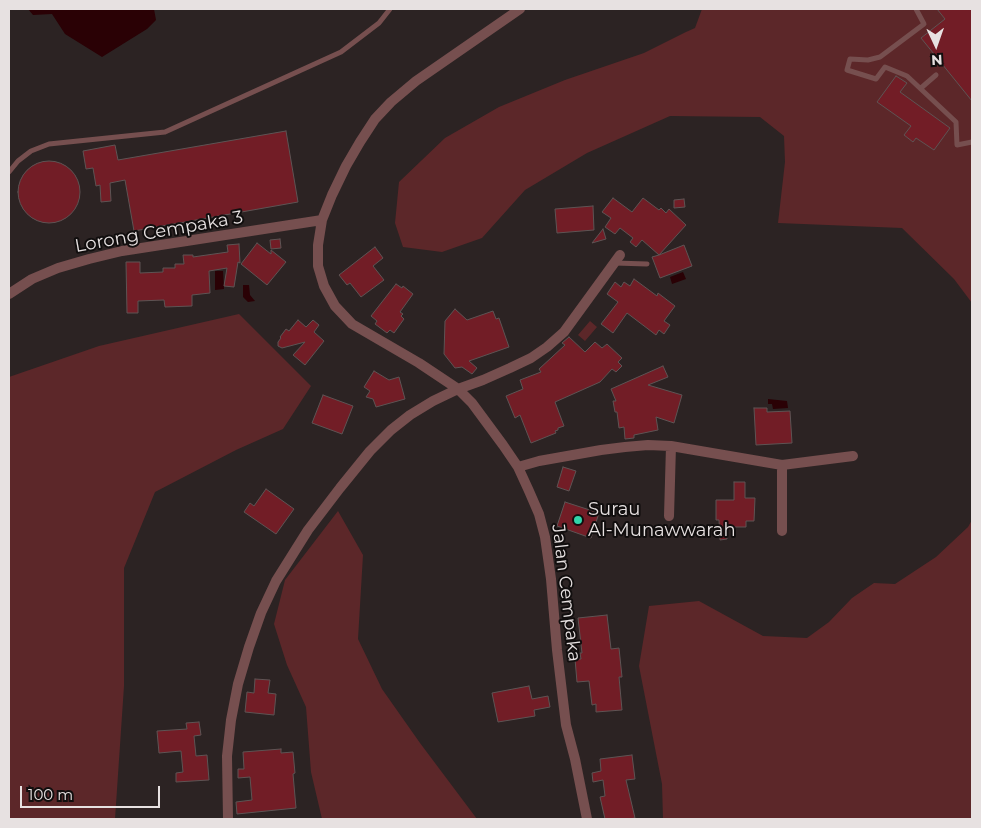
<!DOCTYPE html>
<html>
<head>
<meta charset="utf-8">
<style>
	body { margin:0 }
	#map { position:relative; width:981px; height:828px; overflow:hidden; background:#2c2323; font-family:Montserrat,sans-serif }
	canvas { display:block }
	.frame { position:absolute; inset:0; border:10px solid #e7e1e1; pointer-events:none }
	.north { position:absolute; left:911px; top:20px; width:50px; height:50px; -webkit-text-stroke:4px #110e0e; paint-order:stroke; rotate:177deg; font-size:14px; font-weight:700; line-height:20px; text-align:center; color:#e7e1e1 }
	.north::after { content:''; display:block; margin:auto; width:18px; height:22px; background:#e7e1e1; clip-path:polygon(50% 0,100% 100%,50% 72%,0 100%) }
	.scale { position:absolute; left:20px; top:786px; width:140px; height:22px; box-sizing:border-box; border:2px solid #e7e1e1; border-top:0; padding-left:6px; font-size:15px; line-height:18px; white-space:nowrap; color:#e7e1e1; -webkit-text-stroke:4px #110e0e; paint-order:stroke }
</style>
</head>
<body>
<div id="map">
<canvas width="981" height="828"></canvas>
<div class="frame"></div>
<div class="north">N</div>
<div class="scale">100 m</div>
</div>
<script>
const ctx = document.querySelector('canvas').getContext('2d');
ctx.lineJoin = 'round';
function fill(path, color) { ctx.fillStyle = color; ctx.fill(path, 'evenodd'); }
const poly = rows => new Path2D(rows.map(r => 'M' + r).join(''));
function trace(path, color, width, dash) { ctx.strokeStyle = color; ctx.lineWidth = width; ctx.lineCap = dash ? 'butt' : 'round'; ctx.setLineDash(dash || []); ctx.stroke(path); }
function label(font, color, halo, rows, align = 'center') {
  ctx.font = font + ' Montserrat,sans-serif'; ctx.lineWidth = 4; ctx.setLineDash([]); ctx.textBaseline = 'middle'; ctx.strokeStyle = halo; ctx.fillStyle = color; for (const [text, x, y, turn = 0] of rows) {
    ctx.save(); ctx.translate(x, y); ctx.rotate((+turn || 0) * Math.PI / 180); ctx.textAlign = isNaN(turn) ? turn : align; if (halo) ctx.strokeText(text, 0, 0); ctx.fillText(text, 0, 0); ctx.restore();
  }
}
fill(poly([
	[702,9,939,9,972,49,972,303,954,279,902,228,778,223,785,162,784,136,760,117,670,116,587,153,525,190,482,238,442,252,403,247,395,223,399,182,445,138,499,107,565,80,644,53,686,32,695,28],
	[239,314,311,386,283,429,236,450,155,492,124,568,124,686,115,819,9,819,9,377,99,346],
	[590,321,597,327,585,341,578,335],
	[338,511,363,555,358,639,382,689,420,743,477,819,322,819,311,772,306,707,287,665,274,624,285,580],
	[972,520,972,819,663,819,662,784,639,666,649,606,699,601,763,636,807,638,829,622,852,598,874,583,895,584,936,557,968,527]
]), '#5c2729');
fill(poly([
	[28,9,154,9,156,20,147,29,102,57,65,34,52,14,33,15],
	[215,271,223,271,224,289,215,290],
	[683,272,686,279,672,284,670,277],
	[243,285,249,285,250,295,255,301,248,302,243,297],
	[768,399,787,401,788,408,773,409,772,404,768,404]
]), '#2a0105');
const building = poly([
	[937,9,972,9,972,101,921,38,945,19,937,9],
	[896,76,907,83,900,92,950,128,934,150,916,138,913,142,904,135,911,126,877,102,896,76],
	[286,131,298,202,134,231,125,180,110,183,111,201,101,202,100,185,96,186,93,168,86,169,83,151,115,145,118,160,286,131],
	'18 192a31 31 0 1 1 62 0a31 31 0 1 1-62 0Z',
	[613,198,632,212,643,198,659,210,661,208,666,213,669,209,686,225,659,255,684,245,692,266,660,278,652,257,659,255,642,240,636,247,630,242,633,238,620,228,615,234,605,227,611,218,602,212,613,198],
	[684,199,685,207,674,208,674,200,684,199],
	[593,206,594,230,557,233,555,209,593,206],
	[603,229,606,239,592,243,603,229],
	[280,239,281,248,271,249,270,240,280,239],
	[257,243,271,254,271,250,286,262,267,285,241,264,257,243],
	[239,244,240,263,238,262,234,287,224,286,227,268,209,271,210,293,192,295,192,306,165,307,164,300,138,301,138,313,127,313,126,262,140,262,140,273,163,272,163,268,175,268,175,264,184,264,183,255,193,255,193,257,228,252,227,245,239,244],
	[375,247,383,258,373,266,384,280,361,297,350,283,347,285,339,275,375,247],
	[634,279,657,296,658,293,675,306,664,321,670,325,664,334,659,330,656,335,627,313,613,333,601,324,618,302,607,294,615,282,621,287,624,282,630,286,634,279],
	[396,284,402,288,403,286,413,294,400,312,403,314,401,316,404,319,394,333,390,330,387,333,375,324,377,321,371,316,396,284],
	[455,309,467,320,493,311,496,319,499,318,509,347,469,361,477,368,472,374,462,367,455,368,444,354,445,321,455,309],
	[298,320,306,327,313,320,319,325,314,332,324,341,305,365,293,355,305,342,282,348,278,346,278,342,281,338,280,337,286,329,289,331,298,320],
	[569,337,585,352,595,342,602,348,607,344,622,358,618,362,622,366,616,372,612,369,600,382,555,402,564,426,558,428,558,430,555,431,556,433,531,443,520,415,515,418,506,396,523,389,520,380,541,372,539,369,565,345,562,343,569,337],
	[663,366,668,377,648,385,682,395,674,423,656,417,658,430,634,435,634,438,625,439,624,427,619,428,617,412,615,412,613,401,616,401,611,389,663,366],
	[374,371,389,380,399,377,405,399,376,407,373,399,366,397,370,391,364,387,374,371],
	[323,395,353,406,342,434,312,423,323,395],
	[754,408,767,408,767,412,790,411,792,443,756,445,754,408],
	[563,467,576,471,569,491,557,487,563,467],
	[734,482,745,482,745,498,755,498,754,521,746,521,746,527,727,527,727,539,720,540,719,520,716,520,716,500,734,500,734,482],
	[266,489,294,509,276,534,244,512,250,503,254,506,266,489],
	[565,502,599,513,591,538,557,526,565,502],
	[607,615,611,649,619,648,622,677,619,677,622,710,596,712,596,704,592,705,589,681,577,682,575,659,581,659,580,653,582,653,578,618,607,615],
	[255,679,270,680,268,693,276,694,274,715,245,712,247,692,254,693,255,679],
	[529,686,532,699,548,696,550,707,534,710,535,716,498,722,492,693,529,686],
	[199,722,201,735,194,736,196,756,207,755,209,780,176,782,176,773,183,772,181,751,159,753,157,731,187,729,186,723,199,722],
	[281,749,281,753,293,752,295,773,293,774,296,808,237,814,236,802,252,800,250,777,238,778,238,769,244,769,243,752,281,749],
	[632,755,635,779,626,780,635,818,629,819,605,819,600,797,605,796,603,780,593,782,592,773,601,771,600,759,632,755]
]);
fill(building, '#721d26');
trace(building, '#5e5454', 1);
trace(poly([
	[916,9,924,24,880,57,868,60,850,59,847,70,876,79,885,67,907,76,956,122,957,145,972,142],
	[921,88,936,75],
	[9,172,18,161,31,151,49,144,165,132,341,52,379,23,390,9],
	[615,263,647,264]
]), '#764f4f', 5);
trace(poly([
	[520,9,416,81,391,102,375,119,360,142,346,166,332,195,322,220,318,245,318,266,324,286,335,306,352,324,419,363,458,389,472,403,503,445,518,467,529,491,539,514,545,537,551,579,557,650,566,725,575,759,587,819],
	[9,294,32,279,58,268,89,259,122,251,322,220],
	[518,467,539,461,601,450,625,447,648,445,671,446,782,465,853,456],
	[669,516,671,446],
	[782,531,782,465],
	[228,819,227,756,231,720,238,684,249,647,261,613,276,581,308,530,340,488,370,451,391,430,410,415,433,401,458,389,483,380,510,368,531,358,547,347,564,332,620,255]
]), '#764f4f', 10);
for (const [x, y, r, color] of [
	[578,520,5,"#32d4a9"]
]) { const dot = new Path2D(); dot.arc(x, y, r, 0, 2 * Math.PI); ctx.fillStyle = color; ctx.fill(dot); trace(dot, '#110e0e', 2); }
label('18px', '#e7e1e1', '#110e0e', [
	["Lorong Cempaka 3",159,232,-10],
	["Jalan Cempaka",566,593,83]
]);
label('18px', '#e7e1e1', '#110e0e', [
	["Surau",588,510],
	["Al-Munawwarah",588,531]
], 'left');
</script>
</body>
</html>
